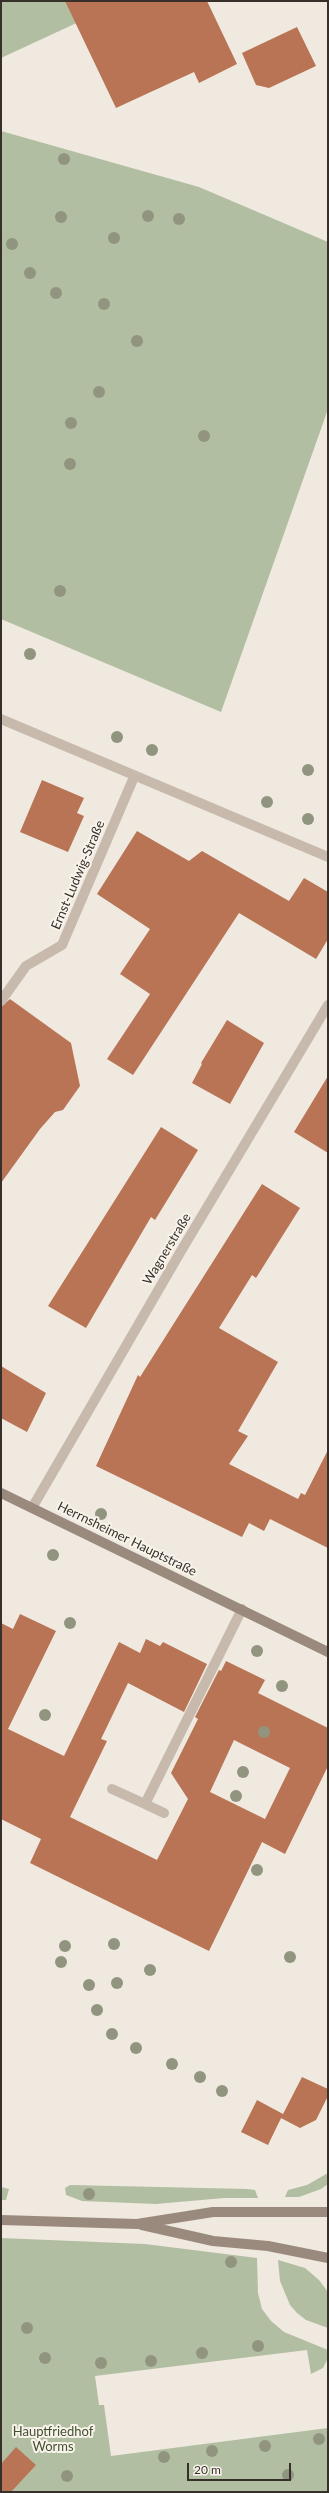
<!DOCTYPE html>
<html>
<head>
<meta charset="utf-8">
<style>
	body { margin:0 }
	#map { position:relative; width:329px; height:2493px; overflow:hidden; background:#f0e9df; font-family:Lato,sans-serif }
	canvas { display:block }
	.frame { position:absolute; inset:0; border:2px solid #362f2a; pointer-events:none }
	.scale { position:absolute; left:187px; top:2463px; width:104px; height:18px; box-sizing:border-box; border:2px solid #362f2a; border-top:0; padding-left:5px; font-size:12px; line-height:14px; white-space:nowrap; color:#362f2a; -webkit-text-stroke:3px #f8f3eb; paint-order:stroke }
</style>
</head>
<body>
<div id="map">
<canvas width="329" height="2493"></canvas>
<div class="frame"></div>
<div class="scale">20 m</div>
</div>
<script>
const ctx = document.querySelector('canvas').getContext('2d');
ctx.lineJoin = 'round';
function fill(path, color) { ctx.fillStyle = color; ctx.fill(path, 'evenodd'); }
const poly = rows => new Path2D(rows.map(r => 'M' + r).join(''));
function trace(path, color, width, dash) { ctx.strokeStyle = color; ctx.lineWidth = width; ctx.lineCap = dash ? 'butt' : 'round'; ctx.setLineDash(dash || []); ctx.stroke(path); }
function label(font, color, halo, rows, align = 'center') {
  ctx.font = font + ' Lato,sans-serif'; ctx.lineWidth = 4; ctx.setLineDash([]); ctx.textBaseline = 'middle'; ctx.strokeStyle = halo; ctx.fillStyle = color; for (const [text, x, y, turn = 0] of rows) {
    ctx.save(); ctx.translate(x, y); ctx.rotate((+turn || 0) * Math.PI / 180); ctx.textAlign = isNaN(turn) ? turn : align; if (halo) ctx.strokeText(text, 0, 0); ctx.fillText(text, 0, 0); ctx.restore();
  }
}
fill(poly([
	[1,1,124,1,1,58],
	[1,131,199,187,328,242,328,409,221,712,1,619],
	[328,2173,328,2184,321,2189,299,2197,285,2197,288,2190,307,2185],
	[70,2185,247,2189,255,2190,258,2198,224,2198,156,2204,82,2201,66,2195,65,2188],
	[1,2187,9,2189,6,2200,1,2200],
	[1,2238,145,2244,257,2258,258,2293,262,2309,271,2321,284,2332,328,2350,328,2358,323,2368,311,2374,307,2350,95,2376,99,2405,104,2405,111,2456,328,2428,328,2492,1,2492],
	[278,2260,305,2268,319,2280,328,2292,328,2328,306,2320,297,2313,290,2305,280,2281]
]), '#b2bea1');
fill(poly([
	[65,1,207,1,237,64,199,83,194,72,116,108],
	[297,27,316,66,269,88,256,85,242,53],
	[42,780,84,798,77,813,84,816,68,852,20,832],
	[137,831,189,861,202,851,289,901,304,878,328,892,328,939,316,959,239,913,133,1075,107,1059,150,994,120,974,150,929,97,894],
	[10,999,71,1043,80,1086,63,1110,55,1112,40,1129,1,1183,1,1007],
	[227,1020,264,1043,230,1104,192,1083,202,1064,201,1063],
	[328,1076,328,1153,294,1132],
	[161,1127,198,1150,155,1220,151,1217,86,1328,48,1306],
	[262,1184,300,1208,256,1278,252,1275,219,1328,278,1362,238,1431,248,1436,229,1464,298,1499,301,1493,305,1495,328,1450,328,1548,270,1519,264,1531,249,1523,242,1537,96,1466,138,1375,140,1377],
	[1,1366,46,1393,27,1432,1,1418],
	[20,1614,56,1631,8,1729,64,1756,119,1642,140,1653,146,1639,160,1646,163,1642,207,1664,184,1712,128,1683,101,1739,107,1741,70,1817,157,1860,188,1799,171,1773,198,1719,195,1717,219,1670,221,1671,226,1661,265,1680,258,1693,328,1728,328,1766,285,1854,262,1842,209,1951,30,1863,41,1839,1,1819,1,1623,13,1629],
	[234,1740,290,1768,265,1819,210,1792],
	[302,2077,328,2089,328,2096,316,2120,300,2128,281,2118],
	[257,2100,283,2114,268,2145,241,2132],
	[16,2447,36,2465,11,2492,1,2492,1,2464]
]), '#b87455');
trace(poly([
	[112,1789,145,1804,242,1609],
	[145,1804,164,1813]
]), '#c7baac', 10);
trace(poly([
	[1,719,328,857],
	[1,1001,26,966,62,945,134,777],
	[32,1508,181,1251,328,1005]
]), '#c7baac', 10);
trace(poly([
	[1,1493,328,1652],
	[1,2220,137,2224,213,2212,328,2212],
	[142,2225,213,2241,268,2246,328,2258]
]), '#9a8a7e', 10);
ctx.fillStyle = '#91957f';
for (const [x, y] of [
	[64,159],
	[148,216],
	[61,217],
	[179,219],
	[114,238],
	[12,244],
	[30,273],
	[56,293],
	[104,304],
	[137,341],
	[99,392],
	[71,423],
	[204,436],
	[70,464],
	[60,591],
	[30,654],
	[117,737],
	[152,750],
	[308,770],
	[267,802],
	[308,819],
	[101,1514],
	[53,1555],
	[70,1623],
	[257,1651],
	[282,1686],
	[45,1715],
	[264,1732],
	[243,1772],
	[236,1796],
	[257,1870],
	[114,1944],
	[65,1946],
	[290,1957],
	[61,1962],
	[150,1970],
	[117,1983],
	[89,1985],
	[97,2010],
	[112,2034],
	[136,2048],
	[172,2064],
	[200,2077],
	[222,2091],
	[89,2194],
	[231,2262],
	[27,2328],
	[258,2346],
	[202,2353],
	[45,2358],
	[151,2361],
	[101,2363],
	[319,2439],
	[265,2446],
	[212,2451],
	[164,2457],
	[288,2475],
	[67,2476]
]) { ctx.beginPath(); ctx.arc(x, y, 6, 0, 2 * Math.PI); ctx.fill(); }
label('13px', '#362f2a', '#f8f3eb', [
	["Ernst-Ludwig-Straße",78,875,-67],
	["Wagnerstraße",167,1249,-59],
	["Herrnsheimer Hauptstraße",127,1539,26]
]);
label('13px', '#435131', '#f8f3eb', [
	["Hauptfriedhof",53,2432],
	["Worms",53,2447]
]);
</script>
</body>
</html>
